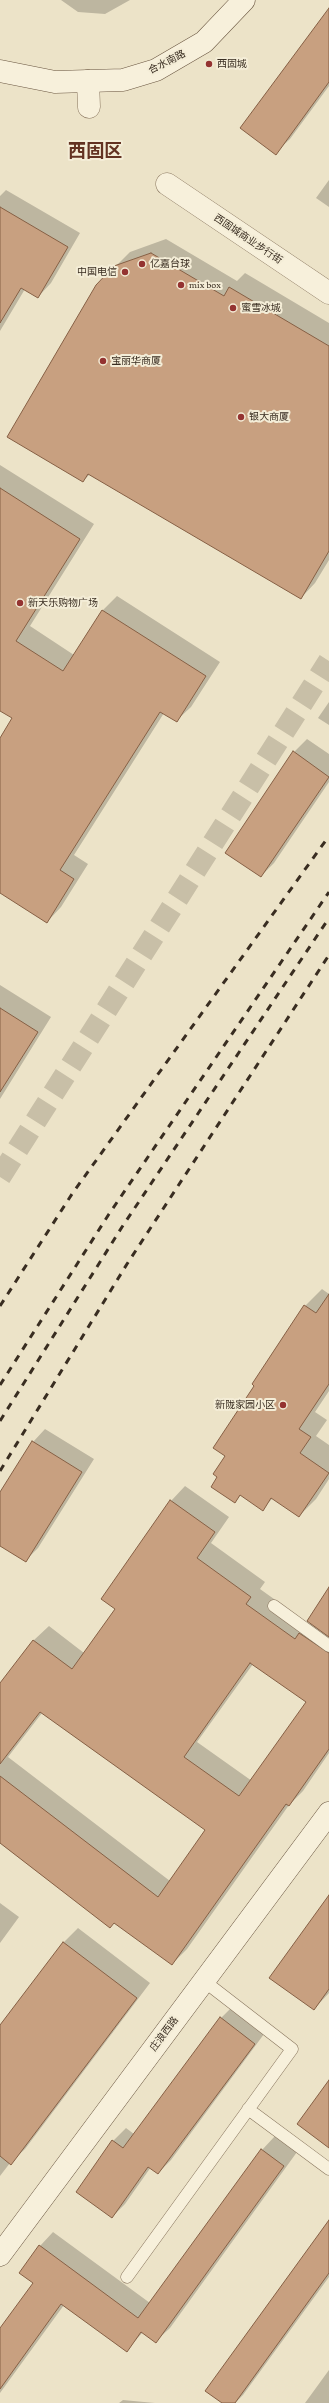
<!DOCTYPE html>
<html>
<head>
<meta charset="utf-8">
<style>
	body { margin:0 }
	canvas { display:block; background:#ece3c8 }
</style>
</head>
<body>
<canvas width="329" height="2403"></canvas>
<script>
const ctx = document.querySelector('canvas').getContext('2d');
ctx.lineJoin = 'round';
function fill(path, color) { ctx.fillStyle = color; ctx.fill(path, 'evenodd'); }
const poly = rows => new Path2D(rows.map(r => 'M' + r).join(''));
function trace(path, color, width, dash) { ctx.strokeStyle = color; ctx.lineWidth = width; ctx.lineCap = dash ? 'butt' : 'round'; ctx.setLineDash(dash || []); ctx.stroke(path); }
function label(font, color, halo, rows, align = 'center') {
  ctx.font = font + ' "Crimson Pro","Noto Sans SC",serif'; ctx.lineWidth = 4; ctx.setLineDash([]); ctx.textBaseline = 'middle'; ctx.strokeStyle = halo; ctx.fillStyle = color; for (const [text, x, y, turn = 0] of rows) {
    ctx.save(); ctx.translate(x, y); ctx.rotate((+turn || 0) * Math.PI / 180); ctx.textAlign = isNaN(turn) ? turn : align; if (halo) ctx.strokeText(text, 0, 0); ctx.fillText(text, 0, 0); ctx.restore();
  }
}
fill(poly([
	[61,0,130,0,105,14,78,12],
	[329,9,329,86,290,139,275,153],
	[329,180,329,207,316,198],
	[6,190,80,233,51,283,38,297,25,289,0,331,0,196],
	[166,239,237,281,245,273,329,323,329,560,315,583,301,598,90,474,83,481,112,270,130,252],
	[0,465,94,524,30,626,74,655,102,611,117,596,220,662,191,707,176,721,164,713,74,855,88,864,61,907,47,922,0,892,0,740,14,718,0,709],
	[329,702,329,725,318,718],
	[307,739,329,754,329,782,274,863,261,876,226,853,294,752],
	[0,985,51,1017,0,1099],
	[322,1289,329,1294,329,1391,315,1412,327,1420,316,1436,329,1445,329,1479,316,1499,299,1516,273,1498,262,1509,241,1495,235,1502,219,1477,227,1456,305,1306],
	[45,1429,94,1459,38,1548,25,1561,0,1545,0,1494,33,1442],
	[185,1486,229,1517,211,1543,265,1582,260,1589,309,1624,329,1592,329,1753,303,1791,289,1805,187,1949,172,1964,114,1922,110,1927,0,1843,0,1685,34,1640,49,1626,84,1653,116,1608,102,1599,171,1501],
	[253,1664,307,1702,252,1781,197,1742],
	[42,1713,206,1830,170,1881,8,1757],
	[329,1896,329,1993,314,2009],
	[0,1903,19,1917,0,1943],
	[78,1928,150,1983,25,2149,10,2163,0,2176,0,2027,64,1942],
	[234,2005,267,2030,171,2160,158,2173,151,2167,125,2204,112,2217,113,2141,126,2128,134,2134,221,2018],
	[275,2136,297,2152,170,2328,156,2341,143,2332,126,2351,64,2305,0,2393,0,2330,34,2283,40,2246,53,2232,150,2303,262,2150],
	[329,2222,329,2277,243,2395,235,2403,224,2403],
	[329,2370,329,2403,305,2403],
	[123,2400,155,2403,119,2403]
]), '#0003');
const building = poly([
	[329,8,329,82,276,155,240,128,329,8],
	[0,207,68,247,38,298,21,288,0,323,0,207],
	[151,253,224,296,229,287,329,346,329,551,301,599,88,474,83,482,7,437,96,285,114,266,151,253],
	[0,488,80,539,16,641,63,671,102,610,206,676,177,722,160,712,60,870,74,879,47,923,0,893,0,738,12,718,0,711,0,488],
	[293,751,329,777,261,877,225,853,293,751],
	[0,1008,38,1032,0,1092,0,1008],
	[329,1294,329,1384,299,1429,311,1437,300,1453,329,1473,299,1517,271,1498,263,1511,240,1495,235,1503,211,1487,217,1477,213,1474,225,1456,213,1448,254,1386,252,1384,304,1305,316,1313,329,1294],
	[32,1441,82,1472,26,1562,0,1546,0,1492,32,1441],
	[170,1500,215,1532,197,1558,251,1597,246,1604,295,1639,299,1633,329,1653,329,1749,289,1806,286,1804,172,1965,114,1923,110,1928,0,1843,0,1776,158,1897,205,1830,40,1712,0,1764,0,1683,33,1640,72,1669,115,1609,101,1599,170,1500],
	[250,1663,306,1702,239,1796,184,1757,250,1663],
	[329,1587,329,1637,307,1621,329,1587],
	[329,1895,329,1989,314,2010,269,1978,329,1895],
	[63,1942,137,1998,11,2165,0,2156,0,2025,63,1942],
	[220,2017,255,2044,158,2174,148,2167,112,2218,76,2192,112,2140,123,2148,220,2017],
	[329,2080,329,2148,297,2124,329,2080],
	[261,2149,284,2166,156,2343,141,2332,127,2352,61,2304,0,2389,0,2328,33,2283,19,2273,39,2245,138,2318,261,2149],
	[329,2220,329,2273,235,2403,222,2403,205,2391,329,2220]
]);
fill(building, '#c8a080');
trace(building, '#866045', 1);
trace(poly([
	[0,1177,329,661]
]), '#c8bfa7', 22, [22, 11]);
const lane = poly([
	[274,1606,329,1646],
	[248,2109,329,2169],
	[127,2277,292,2049,204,1981]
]);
const street = poly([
	[88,81,89,107],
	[167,184,329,293]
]);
const secondary = poly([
	[0,71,55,82,123,80,156,70,204,42,244,0],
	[0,2255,329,1813]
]);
trace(lane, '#88755e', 13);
trace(street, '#88755e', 23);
trace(secondary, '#6a5641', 23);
trace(lane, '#f7f0db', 12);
trace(street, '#f7f0db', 22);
trace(secondary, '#f7f0db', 22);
trace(poly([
	[0,1306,72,1194,329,836],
	[0,1385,109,1214,329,892],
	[0,1421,122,1227,329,918],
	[0,1471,127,1264,329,955]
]), '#392d21', 3, [7, 7]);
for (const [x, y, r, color] of [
	[209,64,4,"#943331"],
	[142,264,4,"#943331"],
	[125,272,4,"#943331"],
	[181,285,4,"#943331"],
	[233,308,4,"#943331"],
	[103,361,4,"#943331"],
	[241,417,4,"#943331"],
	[20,603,4,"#943331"],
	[283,1405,4,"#943331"]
]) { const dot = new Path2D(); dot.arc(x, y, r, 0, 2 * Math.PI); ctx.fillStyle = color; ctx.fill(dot); trace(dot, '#f4edd7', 1.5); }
label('10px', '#392d21', '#f4edd7', [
	["合水南路",167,62,-27],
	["西固城商业步行街",248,239,34],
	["庄浪西路",164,2034,-53]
]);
label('10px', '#392d21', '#f4edd7', [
	["西固城",217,64],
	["亿嘉台球",150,264],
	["中国电信",117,272,"right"],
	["mix box",189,285],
	["蜜雪冰城",241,308],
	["宝丽华商厦",111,361],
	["银大商厦",249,417],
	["新天乐购物广场",28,603],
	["新陇家园小区",275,1405,"right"]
], 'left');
label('bold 18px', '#633222', '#f4edd7', [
	["西固区",95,151]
]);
</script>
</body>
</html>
